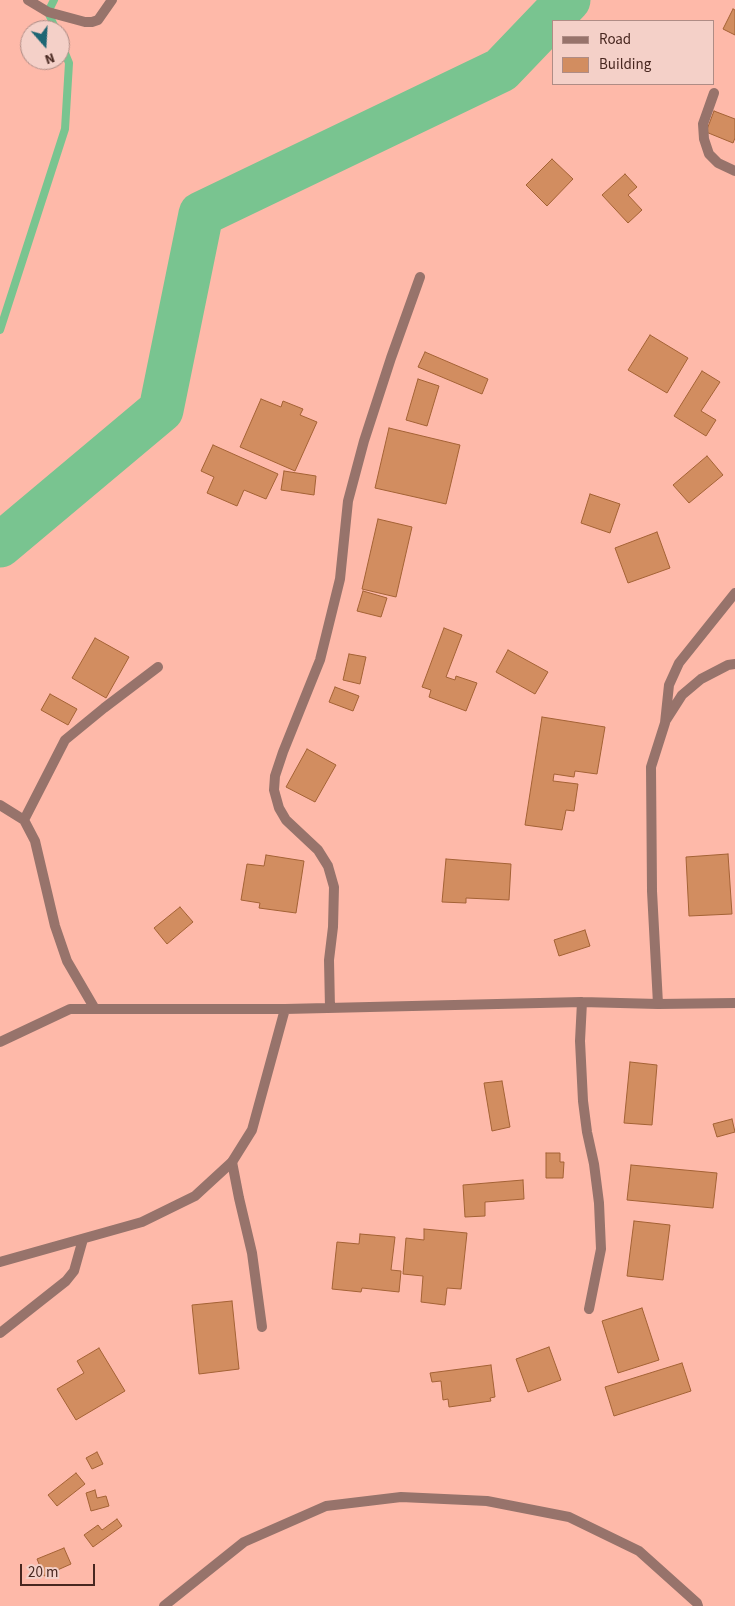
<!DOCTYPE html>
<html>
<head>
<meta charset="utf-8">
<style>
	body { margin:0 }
	#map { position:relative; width:735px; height:1606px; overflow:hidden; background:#feb9a9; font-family:"Source Sans 3",sans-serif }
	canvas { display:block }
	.legend { position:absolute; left:552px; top:20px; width:162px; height:65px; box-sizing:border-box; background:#f4d0c8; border:1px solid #af8c85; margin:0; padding:6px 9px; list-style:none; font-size:15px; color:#482720 }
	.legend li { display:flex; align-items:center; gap:10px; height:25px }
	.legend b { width:25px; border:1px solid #af8c85 }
	.north { position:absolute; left:20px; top:20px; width:50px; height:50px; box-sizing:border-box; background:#f4d0c8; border:1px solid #af8c85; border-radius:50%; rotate:161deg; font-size:14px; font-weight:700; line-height:20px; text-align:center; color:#482720 }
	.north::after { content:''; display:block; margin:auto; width:18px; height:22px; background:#1e6674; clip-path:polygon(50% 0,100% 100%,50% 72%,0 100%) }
	.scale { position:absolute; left:20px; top:1564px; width:75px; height:22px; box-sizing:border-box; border:2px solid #482720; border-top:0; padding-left:6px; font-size:15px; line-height:18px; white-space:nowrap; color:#482720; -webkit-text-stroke:4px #f4d0c8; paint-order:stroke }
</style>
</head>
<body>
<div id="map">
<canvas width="735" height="1606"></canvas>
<ul class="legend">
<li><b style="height:6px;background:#97736b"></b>Road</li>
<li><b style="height:14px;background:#d28d60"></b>Building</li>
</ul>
<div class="north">N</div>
<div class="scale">20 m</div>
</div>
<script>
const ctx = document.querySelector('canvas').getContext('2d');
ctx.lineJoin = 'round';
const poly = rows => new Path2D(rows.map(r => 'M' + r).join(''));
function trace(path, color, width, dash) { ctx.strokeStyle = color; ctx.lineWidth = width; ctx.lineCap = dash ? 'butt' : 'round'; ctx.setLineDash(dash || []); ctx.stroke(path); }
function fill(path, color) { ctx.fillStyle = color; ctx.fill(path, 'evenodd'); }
trace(poly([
	[54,0,48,12,56,30],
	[0,330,65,129,69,63,60,41]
]), '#79c490', 8);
trace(poly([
	[0,545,161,410,201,214,501,70,568,0]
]), '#79c490', 45);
const building = poly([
	[733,9,735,10,735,35,723,29,733,9],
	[714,111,735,119,735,138,733,143,706,132,714,111],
	[552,159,573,179,547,206,526,185,552,159],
	[625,174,637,187,628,195,642,210,628,223,602,195,625,174],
	[650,335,688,358,667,393,628,370,650,335],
	[425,352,488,379,482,394,418,367,425,352],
	[702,371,720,382,701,411,716,420,706,436,674,416,702,371],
	[418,379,439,386,427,426,406,420,418,379],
	[261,399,281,407,283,401,303,409,300,415,317,422,295,471,240,447,261,399],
	[389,428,460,445,446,504,375,488,389,428],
	[213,445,278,474,266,499,244,490,237,506,207,493,214,477,201,471,213,445],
	[707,456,723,475,689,503,673,485,707,456],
	[284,471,316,476,314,495,281,490,284,471],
	[590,494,620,504,610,533,581,523,590,494],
	[378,519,412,527,396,597,362,589,378,519],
	[657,532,670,568,628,583,615,548,657,532],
	[363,591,387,598,381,617,357,611,363,591],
	[444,628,462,635,446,677,455,680,456,676,477,683,466,711,429,697,431,690,422,687,444,628],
	[95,638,129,657,106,698,72,678,95,638],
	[508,650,548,672,535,694,496,672,508,650],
	[349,654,366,657,360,684,343,680,349,654],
	[335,687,359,696,353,711,329,702,335,687],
	[50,694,77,709,68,725,41,710,50,694],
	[542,717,605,727,597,774,575,771,574,777,554,774,553,781,578,784,574,811,566,810,562,830,525,825,542,717],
	[307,749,336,765,315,802,286,787,307,749],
	[728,854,732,914,689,916,686,857,728,854],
	[266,855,304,861,296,913,259,908,260,903,241,900,247,864,264,866,266,855],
	[446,859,511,864,509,900,466,898,466,903,442,902,446,859],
	[180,907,193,922,167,944,154,928,180,907],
	[585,930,590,946,559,956,554,940,585,930],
	[630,1062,657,1065,652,1125,624,1123,630,1062],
	[502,1081,510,1127,492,1131,484,1083,502,1081],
	[732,1119,735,1132,717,1137,713,1124,732,1119],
	[546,1153,560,1153,560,1162,564,1162,563,1178,546,1178,546,1153],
	[631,1165,717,1173,713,1208,627,1200,631,1165],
	[523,1180,524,1199,485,1202,485,1216,465,1217,463,1185,523,1180],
	[634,1221,670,1225,663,1280,627,1276,634,1221],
	[424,1229,467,1233,461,1289,447,1288,445,1305,421,1302,423,1276,403,1274,406,1238,424,1240,424,1229],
	[360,1234,395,1237,391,1270,401,1271,399,1292,362,1288,361,1292,332,1289,337,1242,359,1244,360,1234],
	[232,1301,239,1369,199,1374,192,1305,232,1301],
	[642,1308,659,1360,618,1373,602,1321,642,1308],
	[549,1347,561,1380,528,1392,516,1359,549,1347],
	[99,1348,125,1391,76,1420,57,1389,84,1373,77,1361,99,1348],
	[682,1363,691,1391,614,1416,605,1387,682,1363],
	[491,1365,495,1397,490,1398,491,1401,449,1407,448,1399,443,1400,441,1381,432,1382,430,1373,491,1365],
	[97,1452,103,1464,92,1469,86,1458,97,1452],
	[76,1473,85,1484,57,1506,48,1495,76,1473],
	[95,1490,97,1498,106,1496,109,1506,91,1511,86,1493,95,1490],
	[117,1519,122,1526,93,1547,84,1535,98,1525,102,1530,117,1519],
	[64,1548,71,1564,44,1576,37,1559,64,1548]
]);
fill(building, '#d28d60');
trace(building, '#a46235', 1);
trace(poly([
	[232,1162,239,1198,252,1253,262,1327]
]), '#97736b', 10);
trace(poly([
	[28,0,48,12,85,22,92,22,98,20,112,0],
	[714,93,703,124,704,139,709,154,718,163,735,171],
	[666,720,682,695,701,679,728,665,735,664],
	[0,805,24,820,35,841,55,926,67,961,95,1009],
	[24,820,65,740,104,708,158,667],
	[582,1002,580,1041,583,1101,587,1132,594,1164,599,1203,601,1249,589,1309],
	[658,1004,652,891,651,767,665,723,669,685,679,663,735,593],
	[330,1008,329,960,333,927,334,887,328,866,318,850,286,820,279,808,274,790,275,776,283,752,320,660,340,579,348,501,364,441,391,358,420,277],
	[0,1042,70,1009,285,1009,582,1002,658,1004,735,1003],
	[0,1262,142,1222,195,1196,232,1162,252,1130,285,1009],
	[0,1333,66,1281,74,1271,83,1239],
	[164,1606,244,1542,326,1506,401,1497,487,1501,569,1517,639,1551,697,1603,698,1606]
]), '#97736b', 10);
</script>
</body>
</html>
